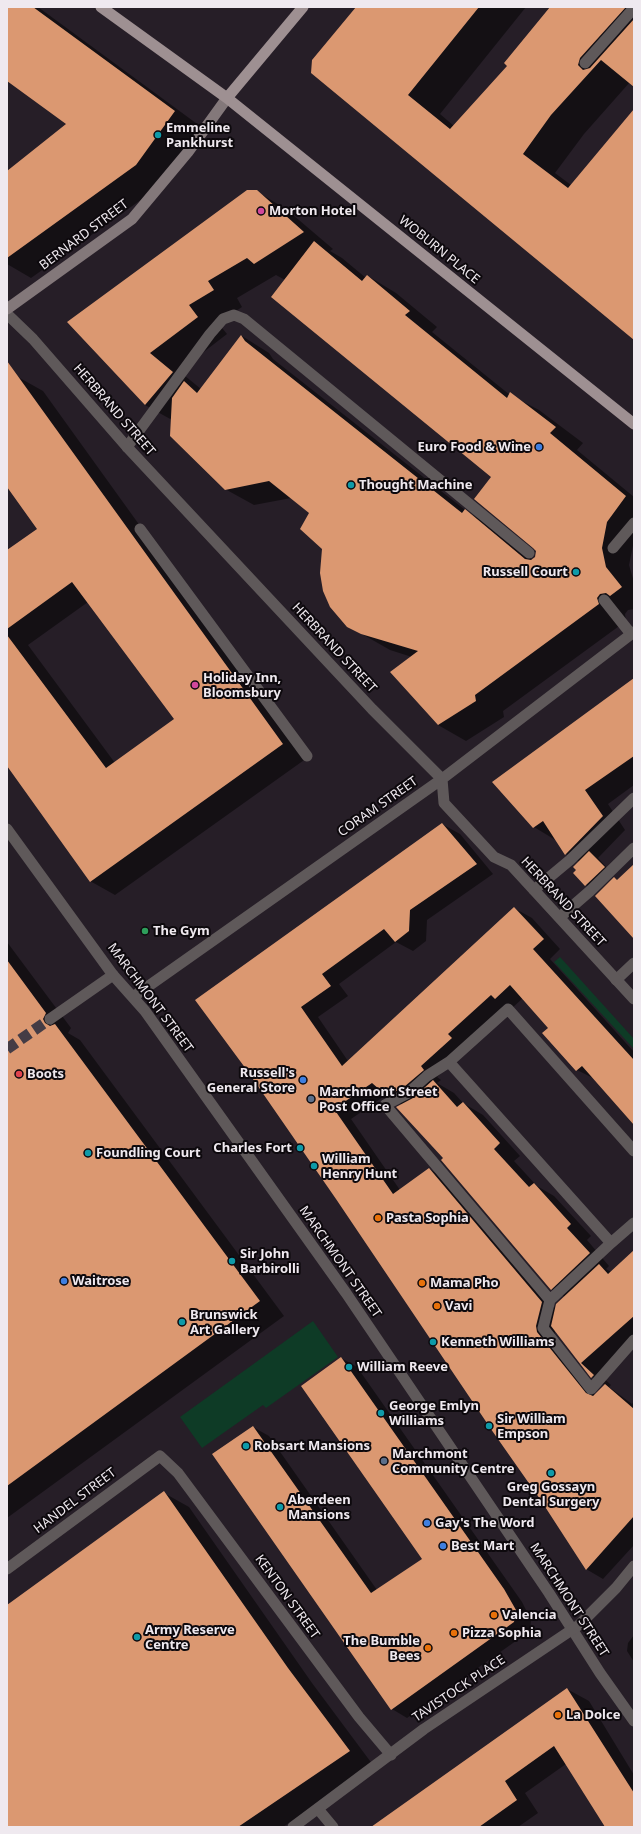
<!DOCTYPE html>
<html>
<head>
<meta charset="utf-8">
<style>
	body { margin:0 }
	#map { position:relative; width:641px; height:1834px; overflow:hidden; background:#261e27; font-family:"Noto Sans",sans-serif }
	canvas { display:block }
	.frame { position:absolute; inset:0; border:8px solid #efe9ef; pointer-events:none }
</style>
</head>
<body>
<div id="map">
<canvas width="641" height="1834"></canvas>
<div class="frame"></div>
</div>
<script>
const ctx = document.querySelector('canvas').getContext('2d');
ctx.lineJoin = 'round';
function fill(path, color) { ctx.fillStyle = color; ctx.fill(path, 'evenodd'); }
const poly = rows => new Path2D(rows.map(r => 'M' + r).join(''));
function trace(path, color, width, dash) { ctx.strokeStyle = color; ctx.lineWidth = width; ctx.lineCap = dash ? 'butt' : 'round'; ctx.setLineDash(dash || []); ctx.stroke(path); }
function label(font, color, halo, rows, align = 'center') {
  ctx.font = font + ' "Noto Sans",sans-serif'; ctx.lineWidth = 4; ctx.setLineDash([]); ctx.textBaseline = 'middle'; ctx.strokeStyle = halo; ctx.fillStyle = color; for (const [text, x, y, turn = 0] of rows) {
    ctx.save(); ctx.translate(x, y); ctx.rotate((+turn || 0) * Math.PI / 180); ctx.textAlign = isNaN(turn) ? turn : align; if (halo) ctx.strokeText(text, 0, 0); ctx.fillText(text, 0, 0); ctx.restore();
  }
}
fill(poly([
	[560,957,634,1039,634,1049,554,962],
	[313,1321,338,1357,266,1408,263,1405,202,1448,180,1417]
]), '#0e3b26');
fill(poly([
	[7,7,38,7,204,129,166,182,31,278,7,264,7,173,67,124,7,80],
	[358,7,526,7,440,114,454,126,508,66,551,7,634,7,634,86,630,82,584,134,555,173,571,185,634,111,634,339,312,73],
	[256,191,286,209,333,249,330,251,342,258,366,278,368,276,396,293,437,327,432,332,510,395,539,410,583,443,577,450,634,497,634,541,629,565,634,582,634,609,628,610,625,614,626,621,503,711,504,717,466,741,438,725,412,657,390,650,348,626,310,513,291,498,254,505,225,489,172,420,145,405,69,322],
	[276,275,285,280,493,477,534,547,537,554,533,560,493,527,469,513,273,359,269,353,242,336,201,389,179,371,227,334,218,323,242,307,237,298],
	[18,377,43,391,307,758,115,895,90,881,7,765,7,551,39,530,9,488,7,489,7,385],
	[88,602,175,719,115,763,28,645],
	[634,679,634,785,608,804,625,830,598,858,611,872,593,889,586,885,577,870,580,862,566,854,557,841,534,827],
	[442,824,460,834,493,874,427,920,426,941,413,951,396,942,339,984,348,996,318,1017,348,1061,514,908,532,918,560,949,550,959,634,1052,634,1123,595,1079,577,1070,544,1033,549,1028,523,998,437,1077,441,1080,437,1083,454,1093,463,1103,483,1115,520,1156,514,1161,537,1186,554,1196,591,1236,587,1240,609,1266,606,1269,611,1272,634,1259,634,1341,598,1373,611,1385,609,1387,632,1404,634,1401,634,1545,603,1579,586,1569,541,1498,247,1068,196,1001],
	[386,1095,403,1105,551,1289,565,1297,556,1309,447,1180,429,1169,400,1190,351,1119],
	[555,1330,592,1377,605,1385,595,1395,554,1343],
	[7,942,71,1028,68,1033,80,1040,284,1316,7,1518],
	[341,1358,357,1367,522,1602,531,1620,530,1631,407,1718,392,1709,253,1427,269,1436,377,1590,423,1559],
	[164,1493,189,1507,312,1683,373,1765,283,1827,7,1827,7,1606],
	[634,1635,634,1662,627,1651,628,1643],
	[567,1689,589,1701,634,1775,634,1827,605,1827,566,1764,525,1793,538,1813,518,1827,372,1827]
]), '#0007');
fill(poly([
	[7,7,33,7,175,111,136,165,7,258,7,171,66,124,7,81],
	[356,7,479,7,408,95,450,129,507,66,504,63,550,7,626,7,580,58,578,65,583,70,590,68,634,19,634,87,601,60,551,115,523,154,568,188,634,109,634,340,311,73,312,60],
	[247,190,257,190,304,232,254,264,247,258,208,281,214,290,189,305,198,317,150,353,173,372,145,405,67,322],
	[314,241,362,281,367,275,410,311,405,315,507,398,510,392,556,427,550,433,626,496,607,522,602,548,606,567,622,587,610,596,606,593,600,594,597,598,599,604,475,695,476,701,438,725,390,672,418,651,361,634,347,627,330,607,323,591,320,573,322,549,300,529,309,513,269,481,225,490,170,436,172,398,184,381,197,393,241,335,245,341,462,513,465,509,525,559,531,560,535,557,536,551,533,548,474,499,491,477,271,297],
	[7,361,283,744,90,882,7,766,7,635,106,768,174,719,72,582,7,629,7,550,37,529,7,487],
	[634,678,634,756,585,790,603,816,565,855,543,821,533,828,492,782],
	[442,823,477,864,410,910,409,931,395,942,384,929,322,974,331,986,301,1007,342,1066,514,907,544,939,533,949,634,1060,634,1125,582,1066,576,1071,542,1033,548,1028,510,985,495,999,491,995,448,1034,452,1038,421,1066,424,1070,404,1087,387,1096,372,1083,334,1109,393,1194,429,1168,542,1302,536,1326,537,1332,586,1393,593,1396,605,1384,634,1409,634,1516,586,1570,540,1499,493,1432,336,1199,246,1069,195,1000],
	[589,851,605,867,585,886,573,873,576,870,573,867],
	[634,864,634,939,595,896,614,877,617,880],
	[7,960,46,1013,43,1019,45,1023,50,1026,55,1024,260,1301,7,1486],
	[433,1080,457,1107,463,1102,500,1143,494,1149,529,1187,534,1183,571,1224,567,1228,590,1253,551,1290,441,1160,443,1158,396,1107,413,1098],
	[634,1250,634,1316,581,1363,594,1375,591,1378,551,1326,556,1304,599,1264,608,1274],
	[341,1357,504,1589,516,1610,514,1622,391,1710,212,1454,253,1426,371,1593,422,1559,301,1386],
	[164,1491,288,1668,350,1751,238,1827,7,1827,7,1605],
	[567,1688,634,1793,634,1827,605,1827,554,1746,505,1781,517,1800,479,1827,371,1827]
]), '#db9871');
trace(poly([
	[7,1049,50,1019]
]), '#443c45', 11, [11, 5.5]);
trace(poly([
	[585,63,634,8],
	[127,447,210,334,223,319,234,315,244,319,529,553],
	[140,529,307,756],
	[613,548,634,523],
	[604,600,631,634],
	[534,890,570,860,634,798],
	[560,917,590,891,634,848],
	[616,980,634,963]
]), '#5f595a', 11);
trace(poly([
	[50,1019,113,975]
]), '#5f595a', 11);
trace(poly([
	[7,314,33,339,127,447,372,709,442,779,444,803,494,857,511,865,634,999],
	[7,829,113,975,145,1011,346,1293,549,1593,600,1673,634,1721],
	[133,997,442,779,634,632],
	[449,1062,611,1243,634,1223],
	[611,1243,550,1300,385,1105,408,1093,427,1076,449,1062,508,1009,634,1151],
	[550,1300,543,1328,591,1389,634,1340],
	[7,1569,160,1456,178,1473,359,1717,391,1755],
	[318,1809,333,1827]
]), '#5f595a', 11);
trace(poly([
	[293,1827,424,1729,579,1625,616,1588,634,1566]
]), '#5f595a', 11);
trace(poly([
	[7,309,132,219,188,152,227,98]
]), '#83787a', 11);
trace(poly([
	[101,7,227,98,634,424],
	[227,98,303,7]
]), '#9e9092', 11);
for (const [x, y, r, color] of [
	[158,135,4,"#0f9aa8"],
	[261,211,4,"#d1479c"],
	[539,447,4,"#3f7fe0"],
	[351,485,4,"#0f9aa8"],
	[576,572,4,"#0f9aa8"],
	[195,685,4,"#d1479c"],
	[145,931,4,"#2e9e5b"],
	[19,1074,4,"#e0444e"],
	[303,1080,4,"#3f7fe0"],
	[311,1099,4,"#5c6f8a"],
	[300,1148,4,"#0f9aa8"],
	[88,1153,4,"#0f9aa8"],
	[314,1166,4,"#0f9aa8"],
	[378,1218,4,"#e8710a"],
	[232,1261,4,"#0f9aa8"],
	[64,1281,4,"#3f7fe0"],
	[422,1283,4,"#e8710a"],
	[437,1306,4,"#e8710a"],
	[182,1322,4,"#0f9aa8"],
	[433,1342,4,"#0f9aa8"],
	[349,1367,4,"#0f9aa8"],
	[381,1413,4,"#0f9aa8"],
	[489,1426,4,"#0f9aa8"],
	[246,1446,4,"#0f9aa8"],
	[384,1461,4,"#5c6f8a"],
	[551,1473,4,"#0f9aa8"],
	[280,1507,4,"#0f9aa8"],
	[427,1523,4,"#3f7fe0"],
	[443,1546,4,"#3f7fe0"],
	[494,1615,4,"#e8710a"],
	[454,1633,4,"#e8710a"],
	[137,1637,4,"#0f9aa8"],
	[428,1648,4,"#e8710a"],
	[558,1715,4,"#e8710a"]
]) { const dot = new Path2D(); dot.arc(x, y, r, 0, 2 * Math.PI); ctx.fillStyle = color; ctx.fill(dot); trace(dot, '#0d090d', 1.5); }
label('bold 13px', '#efe9ef', '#0d090d', [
	["Emmeline",166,128],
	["Pankhurst",166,143],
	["Morton Hotel",269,211],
	["Euro Food & Wine",531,447,"right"],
	["Thought Machine",359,485],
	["Russell Court",568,572,"right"],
	["Holiday Inn,",203,678],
	["Bloomsbury",203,693],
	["The Gym",153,931],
	["Russell's",295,1073,"right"],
	["General Store",295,1088,"right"],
	["Boots",27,1074],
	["Marchmont Street",319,1092],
	["Post Office",319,1107],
	["Charles Fort",292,1148,"right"],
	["Foundling Court",96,1153],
	["William",322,1159],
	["Henry Hunt",322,1174],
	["Pasta Sophia",386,1218],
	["Sir John",240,1254],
	["Barbirolli",240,1269],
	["Waitrose",72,1281],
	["Mama Pho",430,1283],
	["Vavi",445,1306],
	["Brunswick",190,1315],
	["Art Gallery",190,1330],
	["Kenneth Williams",441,1342],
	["William Reeve",357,1367],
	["George Emlyn",389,1406],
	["Williams",389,1421],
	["Sir William",497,1419],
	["Empson",497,1434],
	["Robsart Mansions",254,1446],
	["Marchmont",392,1454],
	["Community Centre",392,1469],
	["Greg Gossayn",551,1487,"center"],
	["Dental Surgery",551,1502,"center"],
	["Aberdeen",288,1500],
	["Mansions",288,1515],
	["Gay's The Word",435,1523],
	["Best Mart",451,1546],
	["Valencia",502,1615],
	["Army Reserve",145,1630],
	["Centre",145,1645],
	["Pizza Sophia",462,1633],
	["The Bumble",420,1641,"right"],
	["Bees",420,1656,"right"],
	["La Dolce",566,1715]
], 'left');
label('13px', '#efe9ef', '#0d090d', [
	["BERNARD STREET",84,235,-37],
	["WOBURN PLACE",439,250,39],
	["HERBRAND STREET",114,410,49],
	["HERBRAND STREET",334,648,47],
	["CORAM STREET",378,807,-35],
	["HERBRAND STREET",563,902,47],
	["MARCHMONT STREET",150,998,53],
	["MARCHMONT STREET",340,1262,55],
	["HANDEL STREET",75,1501,-37],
	["KENTON STREET",287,1597,54],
	["MARCHMONT STREET",569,1600,57],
	["TAVISTOCK PLACE",459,1689,-34]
]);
</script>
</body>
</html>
